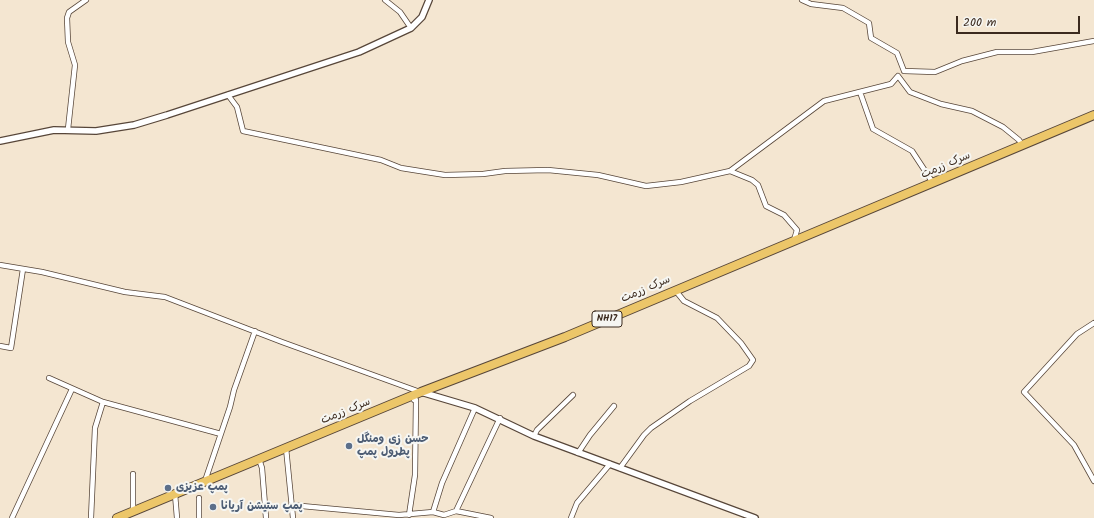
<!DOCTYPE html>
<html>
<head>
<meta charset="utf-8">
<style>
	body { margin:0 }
	#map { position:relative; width:1094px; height:518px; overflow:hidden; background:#f4e6d1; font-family:Kalam,sans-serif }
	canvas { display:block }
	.scale { position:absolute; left:956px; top:16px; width:124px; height:18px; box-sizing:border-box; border:2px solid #3b2a1e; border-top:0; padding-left:5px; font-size:12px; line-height:14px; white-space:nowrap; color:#3b2a1e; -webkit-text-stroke:3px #f6f6f2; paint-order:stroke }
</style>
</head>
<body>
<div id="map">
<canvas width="1094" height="518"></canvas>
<div class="scale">200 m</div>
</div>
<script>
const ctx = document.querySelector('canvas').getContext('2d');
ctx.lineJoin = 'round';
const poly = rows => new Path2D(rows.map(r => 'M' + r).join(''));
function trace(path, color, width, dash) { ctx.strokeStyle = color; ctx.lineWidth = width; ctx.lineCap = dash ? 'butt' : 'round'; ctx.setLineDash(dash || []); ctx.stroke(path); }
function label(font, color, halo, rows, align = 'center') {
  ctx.font = font + ' Kalam,"Playpen Sans Arabic",sans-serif'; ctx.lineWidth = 4; ctx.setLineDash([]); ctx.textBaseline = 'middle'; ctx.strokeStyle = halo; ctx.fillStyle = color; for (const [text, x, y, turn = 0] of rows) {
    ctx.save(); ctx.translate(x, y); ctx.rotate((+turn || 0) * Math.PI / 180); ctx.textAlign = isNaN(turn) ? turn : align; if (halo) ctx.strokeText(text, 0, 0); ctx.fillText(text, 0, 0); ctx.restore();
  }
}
const minor = poly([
	[385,0,400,12,411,28],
	[802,0,811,4,843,8,869,23,871,38,897,53,904,71],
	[904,71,935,72,962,61,997,52,1032,52,1094,41],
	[860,92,873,129,912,151,933,183],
	[228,95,237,107,243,131,381,160,401,168,445,175,483,174,505,171,548,170,598,175,646,186,681,182,730,171,824,101,891,84,898,76,910,92,941,104,972,111,1003,127,1019,140,1022,145],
	[68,129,75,65,68,42,67,18,69,12,86,0],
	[730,171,752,180,758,185,766,206,784,215,797,230,794,240],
	[0,265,42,272,125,292,165,297,282,342,420,392],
	[1094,323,1077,334,1024,392,1074,445,1094,481],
	[0,346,11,348,23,269],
	[49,378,103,402,221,434],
	[534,436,537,430,573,395],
	[286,448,293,518],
	[578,453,590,435,614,406],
	[259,459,262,468,266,518],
	[620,468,644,435,651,428,690,401,749,366,753,360,741,343,717,318,684,301,675,290],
	[133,474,133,511],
	[207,481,206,478,230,407,234,390,255,331],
	[175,494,177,518],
	[199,498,199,518],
	[291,505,399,515,433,512,444,515,456,511,491,518],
	[456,511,500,418],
	[433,512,442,483,475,408],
	[409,515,415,475,416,400,414,400,413,396],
	[12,518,72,389],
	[91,518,95,428,103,402],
	[571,518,577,503,610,464]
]);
const tertiary = poly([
	[0,141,54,130,96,131,134,125,167,115,359,52,411,28,422,17,429,0],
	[421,392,475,408,534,436,755,518]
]);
const trunk = poly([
	[117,518,421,392,565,337,1094,115]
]);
trace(minor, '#574639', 6);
trace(tertiary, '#574639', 8);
trace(trunk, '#574639', 10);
trace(minor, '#fff', 4.5);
trace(tertiary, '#fff', 5.5);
trace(trunk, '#ecc669', 8);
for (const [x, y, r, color] of [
	[349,446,4,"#5c6f8a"],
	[168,488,4,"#5c6f8a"],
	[213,507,4,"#5c6f8a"]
]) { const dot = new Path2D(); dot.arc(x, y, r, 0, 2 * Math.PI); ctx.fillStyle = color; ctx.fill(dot); trace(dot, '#f6f6f2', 1.5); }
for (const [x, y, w] of [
	[607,319,30]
]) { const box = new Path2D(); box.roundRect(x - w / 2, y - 8, w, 16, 3); ctx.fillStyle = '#f6f6f2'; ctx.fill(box); trace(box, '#3b2a1e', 1); }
label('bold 10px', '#3b2a1e', null, [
	["NH17",607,319]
]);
label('11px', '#3b2a1e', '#f6f6f2', [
	["سرک زرمت",946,166,-23],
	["سرک زرمت",646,290,-23],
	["سرک زرمت",346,412,-22]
]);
label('bold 11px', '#4e5e75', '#f6f6f2', [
	["حسن زی ومنگل",357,440],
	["پطرول پمپ",357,453],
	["پمپ عزیزی",176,488],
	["پمپ ستیشن آریانا",221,507]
], 'left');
</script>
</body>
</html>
